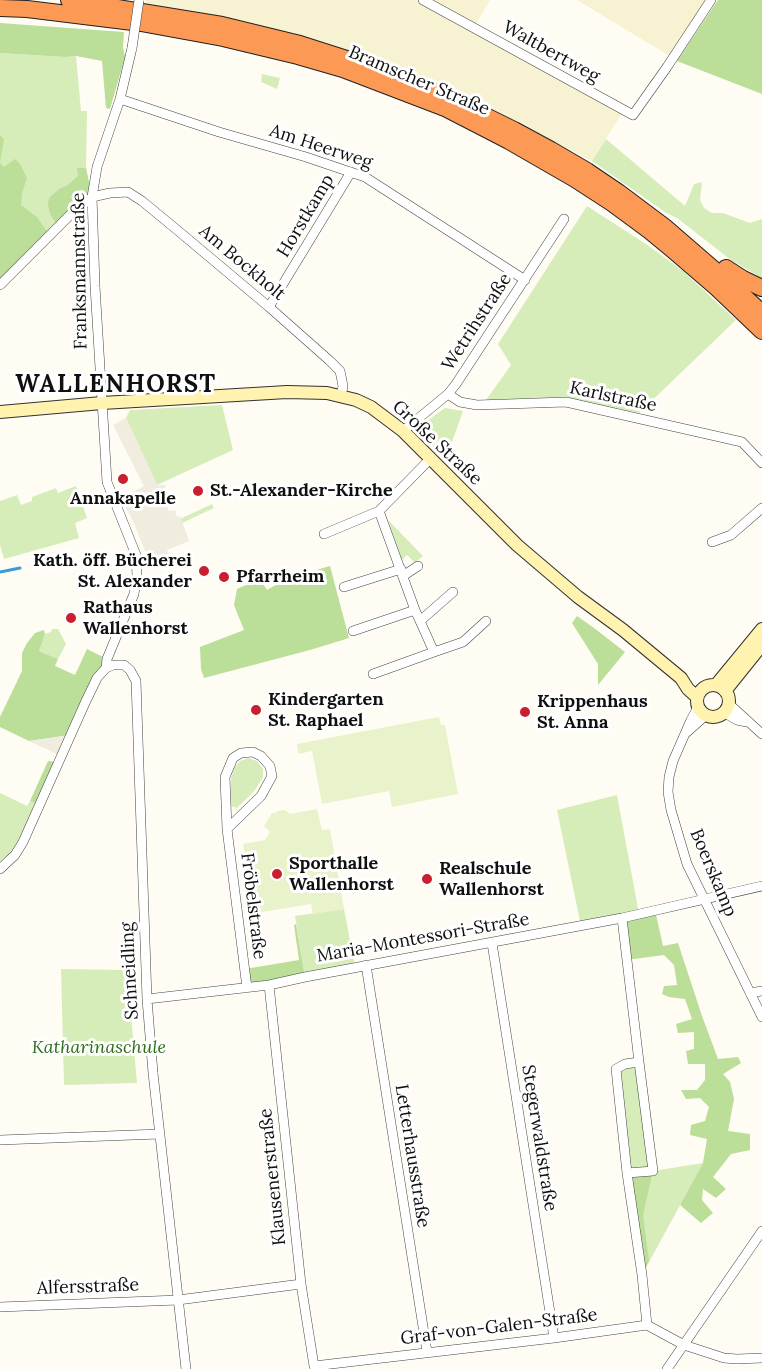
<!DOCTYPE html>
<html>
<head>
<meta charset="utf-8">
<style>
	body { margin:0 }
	canvas { display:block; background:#fffcf4 }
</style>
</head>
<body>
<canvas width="762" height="1369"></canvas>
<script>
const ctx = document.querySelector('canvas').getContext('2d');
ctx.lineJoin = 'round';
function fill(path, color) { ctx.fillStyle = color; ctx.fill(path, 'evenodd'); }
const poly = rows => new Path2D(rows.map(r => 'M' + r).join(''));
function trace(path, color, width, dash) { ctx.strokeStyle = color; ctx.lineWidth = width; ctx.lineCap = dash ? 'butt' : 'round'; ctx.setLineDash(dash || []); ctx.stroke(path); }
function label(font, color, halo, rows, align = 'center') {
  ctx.font = font + ' Lora,serif'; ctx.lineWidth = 6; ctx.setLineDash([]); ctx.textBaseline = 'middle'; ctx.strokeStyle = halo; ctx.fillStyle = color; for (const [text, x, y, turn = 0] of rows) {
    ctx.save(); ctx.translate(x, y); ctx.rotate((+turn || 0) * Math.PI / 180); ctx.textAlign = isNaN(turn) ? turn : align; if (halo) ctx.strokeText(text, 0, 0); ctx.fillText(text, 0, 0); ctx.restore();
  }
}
fill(poly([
	[146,0,490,0,474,28,624,110,592,161,518,123,223,18,145,4],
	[577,0,711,0,673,58]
]), '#f7f2d1');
fill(poly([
	[0,53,65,57,76,56,81,111,87,111,86,168,92,197,0,285],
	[262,74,280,78,277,89,261,82],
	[606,139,685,206,694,184,702,182,700,200,704,208,712,213,723,213,750,223,762,219,762,278,731,260,677,218,665,212,592,161],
	[587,206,646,244,683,271,736,320,639,413,566,397,486,400,511,365,498,344],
	[222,405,233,450,157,485,126,418,130,410],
	[445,408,463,411,446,459,422,435,421,431,423,424],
	[76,486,87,518,75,523,79,538,4,559,0,545,0,501,17,495,21,505,32,501,32,497,56,488,58,493],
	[212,504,214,508,182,523,180,519],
	[388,520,423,556,415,563,407,555,402,560],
	[52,629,58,629,66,644,58,659,39,651,45,634,51,632],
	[248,758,257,761,263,769,263,777,255,790,237,808,231,806,231,778,235,767,240,761],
	[0,793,27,806,30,801,39,805,23,842,0,869],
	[617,795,639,914,581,926,557,810],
	[344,909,355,967,305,977,295,916],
	[61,969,127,970,137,1083,64,1085],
	[639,1062,653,1171,703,1163,642,1275,616,1069]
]), '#d6edba');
fill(poly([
	[718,0,762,0,762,94,677,61],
	[0,23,124,32,123,47,125,57,110,109,106,108,102,61,76,56,65,57,0,53],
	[0,135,4,139,0,163,4,167,15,159,20,164,27,178,22,193,21,205,37,217,43,226,50,234,0,285],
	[77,168,86,168,92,197,58,226,50,214,48,205,49,198,59,189,68,185,78,176],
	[330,566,349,638,310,650,204,678,201,669,200,647,244,630,234,605,237,589,260,579,267,590,288,578],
	[577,616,594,628,625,652,598,685,598,664,572,623],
	[44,630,45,634,39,651,58,659,55,666,75,675,87,649,107,659,70,735,29,741,0,727,0,717,22,671,22,653,27,643,35,633],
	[48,761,58,762,39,805,30,801],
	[655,910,663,946,678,943,702,1016,718,1059,738,1057,741,1063,723,1074,730,1082,734,1099,728,1131,750,1134,750,1150,731,1154,713,1177,726,1189,716,1198,703,1189,702,1200,713,1213,701,1223,680,1205,703,1163,707,1139,690,1135,691,1125,705,1121,709,1107,700,1098,686,1099,681,1090,697,1090,705,1080,705,1064,688,1064,686,1051,694,1049,694,1032,678,1033,676,1024,692,1019,685,999,669,997,662,994,664,986,677,985,674,965,664,955,627,960,622,918],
	[296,924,305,977,247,988,245,969,299,960,294,925],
	[653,1171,643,1215,649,1261,642,1275,627,1173]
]), '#bbde98');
fill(poly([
	[439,717,441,725,445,725,458,794,392,807,389,791,322,804,312,751,298,754,297,744],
	[317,809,322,830,330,829,344,909,313,914,311,904,256,913,243,844,265,840,270,832,264,826,272,813,276,813,277,811,285,810,290,814]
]), '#e8f3cc');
fill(poly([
	[126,418,157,485,165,485,166,487,164,488,168,495,163,499,168,508,167,509,169,511,175,510,177,517,180,516,189,541,167,550,172,561,152,568,133,521,121,499,144,486,113,425],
	[70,735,61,756,29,741]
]), '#f1ece0');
trace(poly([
	[0,572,20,568]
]), '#379dd5', 3);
const street = poly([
	[423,0,633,115,667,67,711,0],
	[120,99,219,132,306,157,365,177,525,280],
	[0,285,71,214,92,197,110,193,128,192,142,201,176,229,269,307,330,361,340,371,343,386,341,396],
	[269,307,351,172],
	[448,394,460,402,477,405,566,402,742,442,762,463],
	[403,431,448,394,456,384,564,219],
	[379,511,415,610,434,652,463,642,486,621],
	[324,534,379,511,431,458],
	[712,542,731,535,762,508],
	[403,576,418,566],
	[344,587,401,569],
	[420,621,453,592],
	[353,631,415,610],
	[106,668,107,659,134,594,137,576,136,555,107,482,95,286,92,197,97,167,120,99,132,48],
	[373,674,434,652],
	[728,703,762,734],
	[698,707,691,720,673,761,669,777,668,792,671,810,687,864,762,1017],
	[723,712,737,720,747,722],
	[686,733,706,715],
	[227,829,261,796,272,776,270,766,261,756,253,752,241,753,233,758,225,777,227,829,247,988],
	[0,869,15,855,23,842,85,703,97,678,106,668,113,665,124,665,130,670,136,681,147,999,153,1073,186,1369],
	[622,918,639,1062,625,1064,616,1069,627,1173,642,1275,647,1325],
	[492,943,554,1338],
	[366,965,427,1352],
	[269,985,301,1284,314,1366,554,1338,647,1325,684,1345,724,1358,737,1359,762,1358],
	[750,993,762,991],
	[147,999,269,985,305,977,622,918,762,886],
	[0,1140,160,1134],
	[627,1173,653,1171,639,1062],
	[0,1307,178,1300,301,1284],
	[667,1369,762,1231]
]);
const secondary = poly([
	[0,412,102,403,287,392,327,393,356,400,371,407,403,431,517,545,578,597,623,630,681,678,688,689,697,697],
	[716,685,762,629],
	'697 701a16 16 0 1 1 32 0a16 16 0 1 1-32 0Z',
	[725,691,762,645]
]);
const highway = poly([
	[69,0,222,25,300,44,372,67,447,97,514,130,551,150,587,171,618,192,666,228,726,280,762,313],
	[0,8,27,9,141,23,223,38,298,56,343,69,445,108,509,141,575,179,612,203,650,231,673,250,717,288,762,331],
	[726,268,743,279,762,288]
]);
trace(street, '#434343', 10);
trace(secondary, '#323232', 14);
trace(highway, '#212121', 18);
trace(street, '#fff', 9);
trace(secondary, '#fff3af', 12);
trace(highway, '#fc9a55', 16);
const streetBridge = poly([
	[132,48,139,0]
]);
trace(streetBridge, '#434343', 10, []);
trace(streetBridge, '#fff', 9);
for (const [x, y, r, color] of [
	[123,479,6,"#ca1f2f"],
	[198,491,6,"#ca1f2f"],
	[204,571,6,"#ca1f2f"],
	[224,577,6,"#ca1f2f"],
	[71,618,6,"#ca1f2f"],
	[256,710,6,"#ca1f2f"],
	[525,712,6,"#ca1f2f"],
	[277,874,6,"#ca1f2f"],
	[427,879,6,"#ca1f2f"]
]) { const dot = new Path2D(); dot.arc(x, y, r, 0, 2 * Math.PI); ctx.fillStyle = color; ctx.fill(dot); trace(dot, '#fff', 2); }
label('18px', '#101010', '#fff', [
	["Waltbertweg",551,52,29],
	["Bramscher Straße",419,81,23],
	["Am Heerweg",321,147,18],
	["Horstkamp",306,216,-59],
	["Am Bockholt",242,263,40],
	["Franksmannstraße",80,271,-91],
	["Wetrihstraße",477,322,-57],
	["Karlstraße",613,397,12],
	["Große Straße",437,443,43],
	["Boerskamp",713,873,67],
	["Fröbelstraße",253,906,83],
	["Maria-Montessori-Straße",423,938,-10],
	["Schneidling",130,971,-93],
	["Stegerwaldstraße",539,1138,81],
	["Letterhausstraße",412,1156,81],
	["Klausenerstraße",273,1177,-96],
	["Alfersstraße",88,1287,-2],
	["Graf-von-Galen-Straße",499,1327,-7]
]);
label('bold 18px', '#101010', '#fff', [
	["St.-Alexander-Kirche",210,491],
	["Annakapelle",123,499,"center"],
	["Kath. öff. Bücherei",192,561,"right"],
	["St. Alexander",192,582,"right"],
	["Pfarrheim",236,577],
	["Rathaus",83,608],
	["Wallenhorst",83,629],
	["Kindergarten",268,700],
	["St. Raphael",268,721],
	["Krippenhaus",537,702],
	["St. Anna",537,723],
	["Sporthalle",289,864],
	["Wallenhorst",289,885],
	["Realschule",439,869],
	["Wallenhorst",439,890]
], 'left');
label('italic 18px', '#306d1b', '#fff', [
	["Katharinaschule",99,1048]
]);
ctx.letterSpacing = '1.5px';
label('bold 24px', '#101010', '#fff', [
	["WALLENHORST",116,385]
]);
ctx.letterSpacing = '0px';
</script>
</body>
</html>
